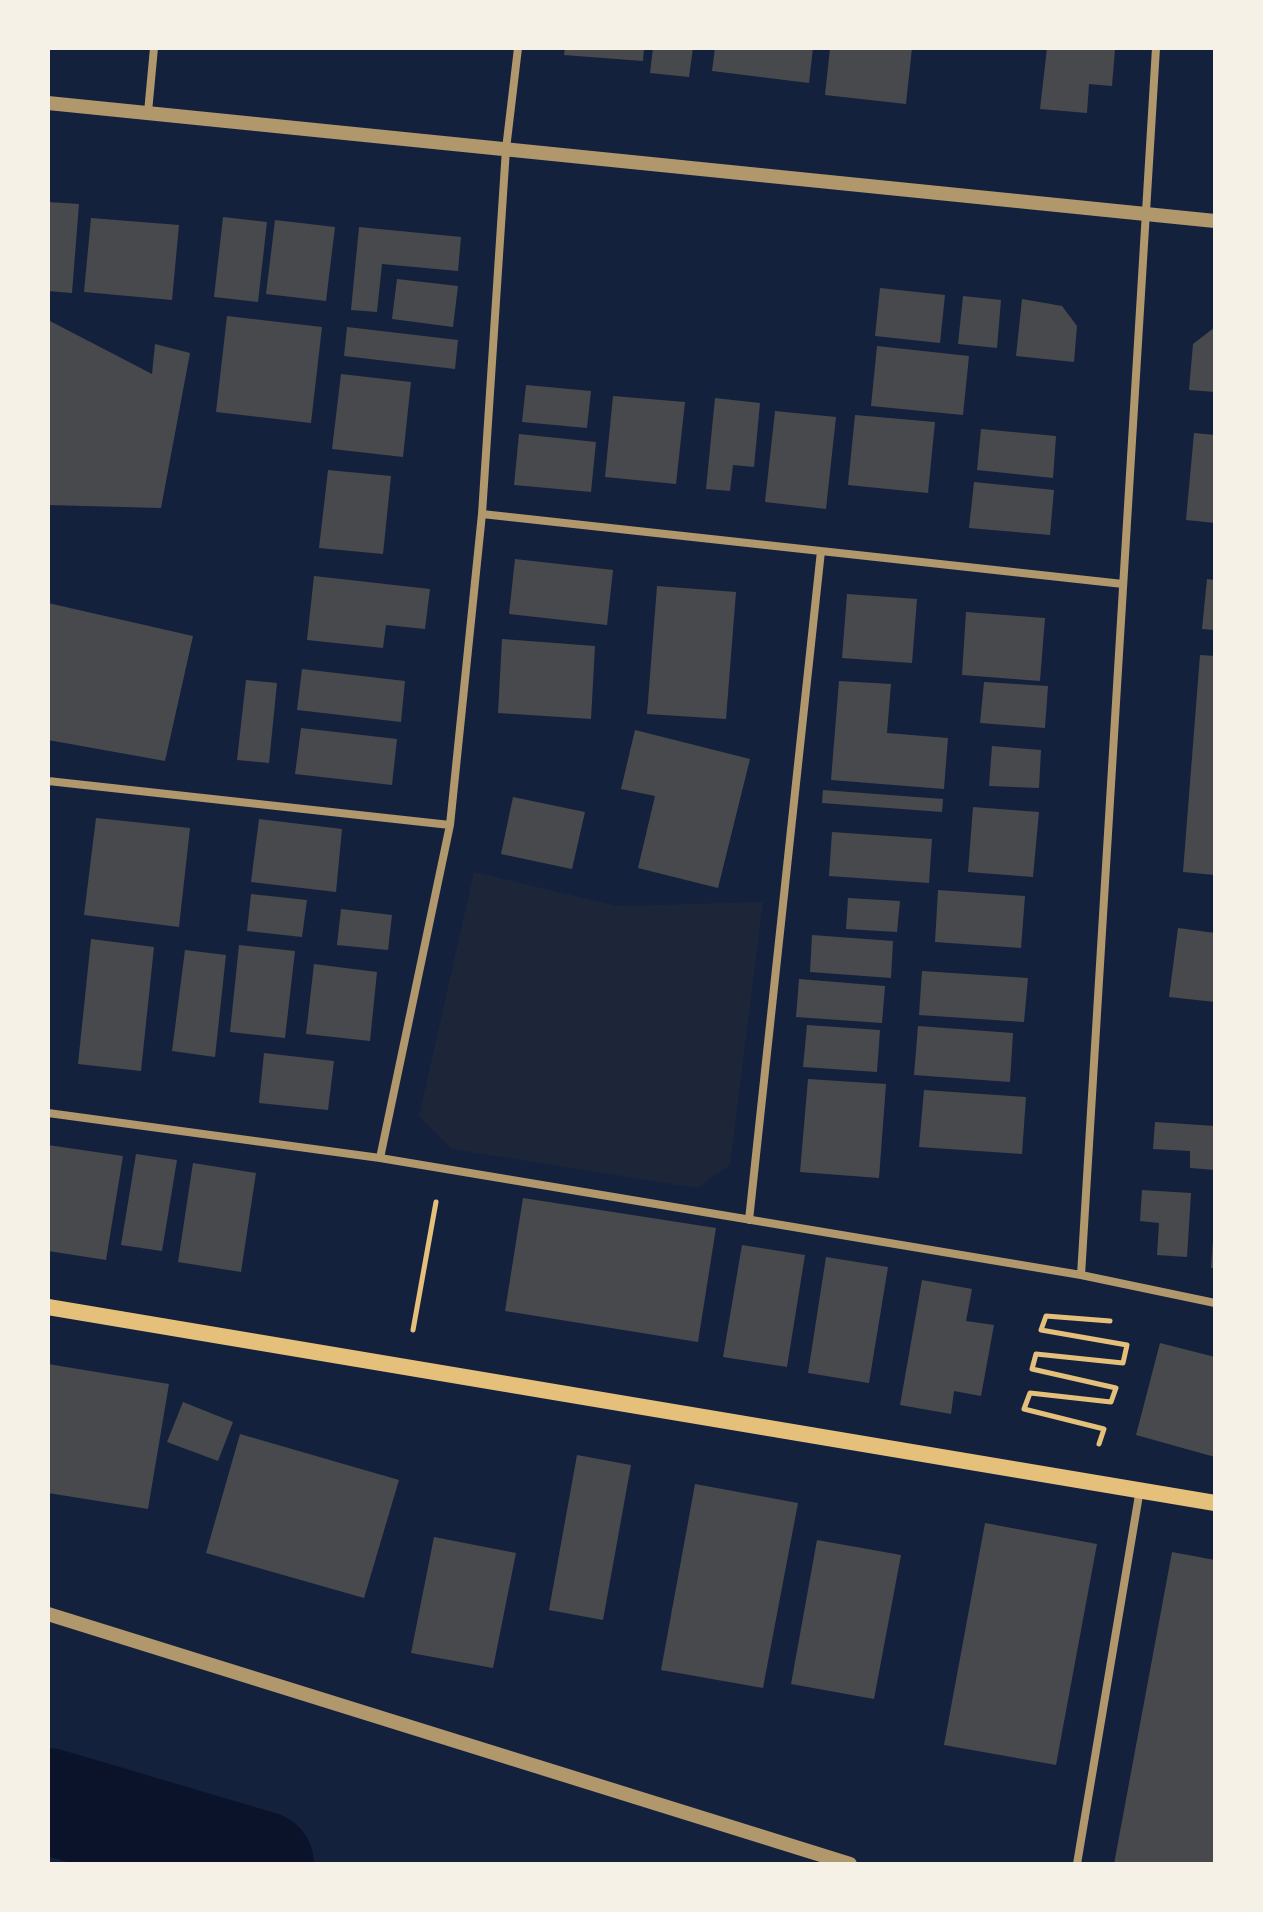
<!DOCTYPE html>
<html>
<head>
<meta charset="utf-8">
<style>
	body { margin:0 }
	#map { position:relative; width:1263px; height:1912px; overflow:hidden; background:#14213d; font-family:"Nunito Sans",sans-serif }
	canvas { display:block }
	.frame { position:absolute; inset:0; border:50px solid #f6f1e7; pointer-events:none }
</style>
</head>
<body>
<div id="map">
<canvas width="1263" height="1912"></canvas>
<div class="frame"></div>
</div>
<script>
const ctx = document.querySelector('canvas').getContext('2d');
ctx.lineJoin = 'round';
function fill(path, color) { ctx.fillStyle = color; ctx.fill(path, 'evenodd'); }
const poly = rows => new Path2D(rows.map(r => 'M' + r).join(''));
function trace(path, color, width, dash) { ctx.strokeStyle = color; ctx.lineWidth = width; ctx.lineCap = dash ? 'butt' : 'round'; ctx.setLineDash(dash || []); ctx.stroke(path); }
fill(poly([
	[474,872,617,906,763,902,730,1165,697,1188,452,1149,419,1116]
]), '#1d2539');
trace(poly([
	[48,1801,261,1864]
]), '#0b132b', 106);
fill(poly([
	[565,48,644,48,643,61,564,55],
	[653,48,693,48,689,77,650,73],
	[715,48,813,48,809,83,712,71],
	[830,48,912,48,906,104,825,95],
	[1047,48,1115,49,1112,86,1089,84,1087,113,1040,109],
	[48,202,79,204,72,293,48,291],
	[223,217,267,222,258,302,214,297],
	[91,218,179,225,172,300,84,292],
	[275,220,335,227,326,301,266,294],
	[359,227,461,237,458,271,382,264,377,312,351,310],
	[397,279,458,286,453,327,392,319],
	[880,288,945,295,940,343,875,336],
	[963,296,1001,300,997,348,958,344],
	[1022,299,1062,306,1077,326,1074,362,1016,356],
	[227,316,322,327,311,423,216,412],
	[48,320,152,374,155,344,190,353,161,508,48,505],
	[347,327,458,340,455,369,344,356],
	[1215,327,1215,392,1189,390,1193,344],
	[877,346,969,356,963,415,871,406],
	[341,374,411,382,403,457,332,449],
	[526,385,591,391,587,428,522,422],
	[613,396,685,402,676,484,605,477],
	[715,398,760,403,754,467,733,465,730,491,706,489],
	[775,411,836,417,826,509,765,502],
	[855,415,935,422,928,493,848,485],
	[981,429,1056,436,1053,478,977,470],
	[1194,433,1215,435,1215,523,1186,520],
	[519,434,596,442,591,492,514,485],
	[328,470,391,476,383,554,319,548],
	[974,482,1054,490,1050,535,969,528],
	[515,559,613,570,607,625,509,614],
	[314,576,430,589,425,629,386,625,383,648,307,640],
	[1207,579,1215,580,1215,630,1202,629],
	[657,586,736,592,726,719,647,714],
	[847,594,917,599,912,663,842,658],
	[48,603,193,636,165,761,48,740],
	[966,612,1045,618,1040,681,962,675],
	[502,639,595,646,591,719,498,713],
	[1200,655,1215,656,1215,875,1183,872],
	[302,669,405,681,401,722,297,710],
	[246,680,277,683,269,763,237,760],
	[839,681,891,684,887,733,948,738,944,789,831,780],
	[984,682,1048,686,1045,728,980,723],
	[301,728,397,739,392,785,295,774],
	[635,730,750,759,718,888,638,868,655,796,621,789],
	[992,746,1041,750,1039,788,989,786],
	[823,790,943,799,942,812,822,803],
	[513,797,585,812,572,869,501,854],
	[973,807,1039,812,1033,877,968,872],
	[96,818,190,828,179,927,84,915],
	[259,819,342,829,336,892,251,882],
	[832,832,932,839,929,883,829,876],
	[938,890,1025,896,1021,948,935,942],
	[251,894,307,900,302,937,247,931],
	[848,898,900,901,897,932,846,929],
	[341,909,392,915,388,950,337,945],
	[1178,928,1215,933,1215,1002,1169,997],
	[812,935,893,941,891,978,810,972],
	[91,939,154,947,141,1071,78,1064],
	[239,945,295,951,285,1038,230,1032],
	[185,950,226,955,215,1057,172,1051],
	[314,964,377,972,370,1041,306,1034],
	[922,971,1028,978,1024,1022,919,1015],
	[799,979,885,986,882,1023,796,1017],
	[807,1025,880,1030,877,1072,803,1067],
	[918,1026,1013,1033,1010,1082,914,1075],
	[264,1053,334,1061,328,1110,259,1103],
	[808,1079,886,1084,879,1178,800,1172],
	[924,1090,1026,1097,1022,1154,919,1147],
	[1155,1122,1215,1126,1215,1170,1190,1168,1190,1151,1153,1149],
	[48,1145,123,1156,106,1260,48,1251],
	[136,1154,177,1160,162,1251,121,1245],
	[193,1163,256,1173,241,1272,178,1262],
	[1142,1190,1191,1193,1187,1257,1157,1255,1159,1223,1140,1221],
	[523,1198,716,1228,698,1342,505,1311],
	[1213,1240,1215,1240,1215,1268,1211,1268],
	[742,1245,805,1255,787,1367,723,1357],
	[826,1257,888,1267,869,1383,808,1373],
	[922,1280,972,1289,966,1321,994,1325,981,1396,954,1391,951,1414,900,1405],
	[1160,1343,1215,1357,1215,1457,1136,1435],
	[48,1364,169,1384,148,1509,48,1493],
	[183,1402,233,1422,218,1461,167,1442],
	[240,1434,399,1480,364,1598,206,1553],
	[577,1455,631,1465,603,1620,549,1610],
	[695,1484,798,1503,763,1688,661,1670],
	[985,1523,1097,1544,1056,1765,944,1745],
	[434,1537,516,1553,493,1668,411,1653],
	[817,1540,901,1555,874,1699,791,1684],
	[1172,1552,1215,1560,1215,1864,1114,1864]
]), '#48494c');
trace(poly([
	[413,1330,436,1202],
	[1099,1444,1104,1429,1024,1409,1030,1393,1111,1402,1116,1388,1032,1369,1036,1354,1123,1363,1127,1345,1041,1330,1046,1316,1110,1321]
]), '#e5c07b', 5);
trace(poly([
	[148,112,154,48],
	[482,514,1123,584],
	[48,781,450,825],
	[48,1113,380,1158,1081,1275,1215,1303],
	[380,1158,450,825,482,514,506,149,518,48],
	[749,1220,821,551],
	[1081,1275,1156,48],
	[1077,1864,1140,1489]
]), '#b1986c', 8);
trace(poly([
	[48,103,1215,221],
	[48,1614,850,1864]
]), '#b1986c', 14);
trace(poly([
	[48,1307,1215,1503]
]), '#e5c07b', 16);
</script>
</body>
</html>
